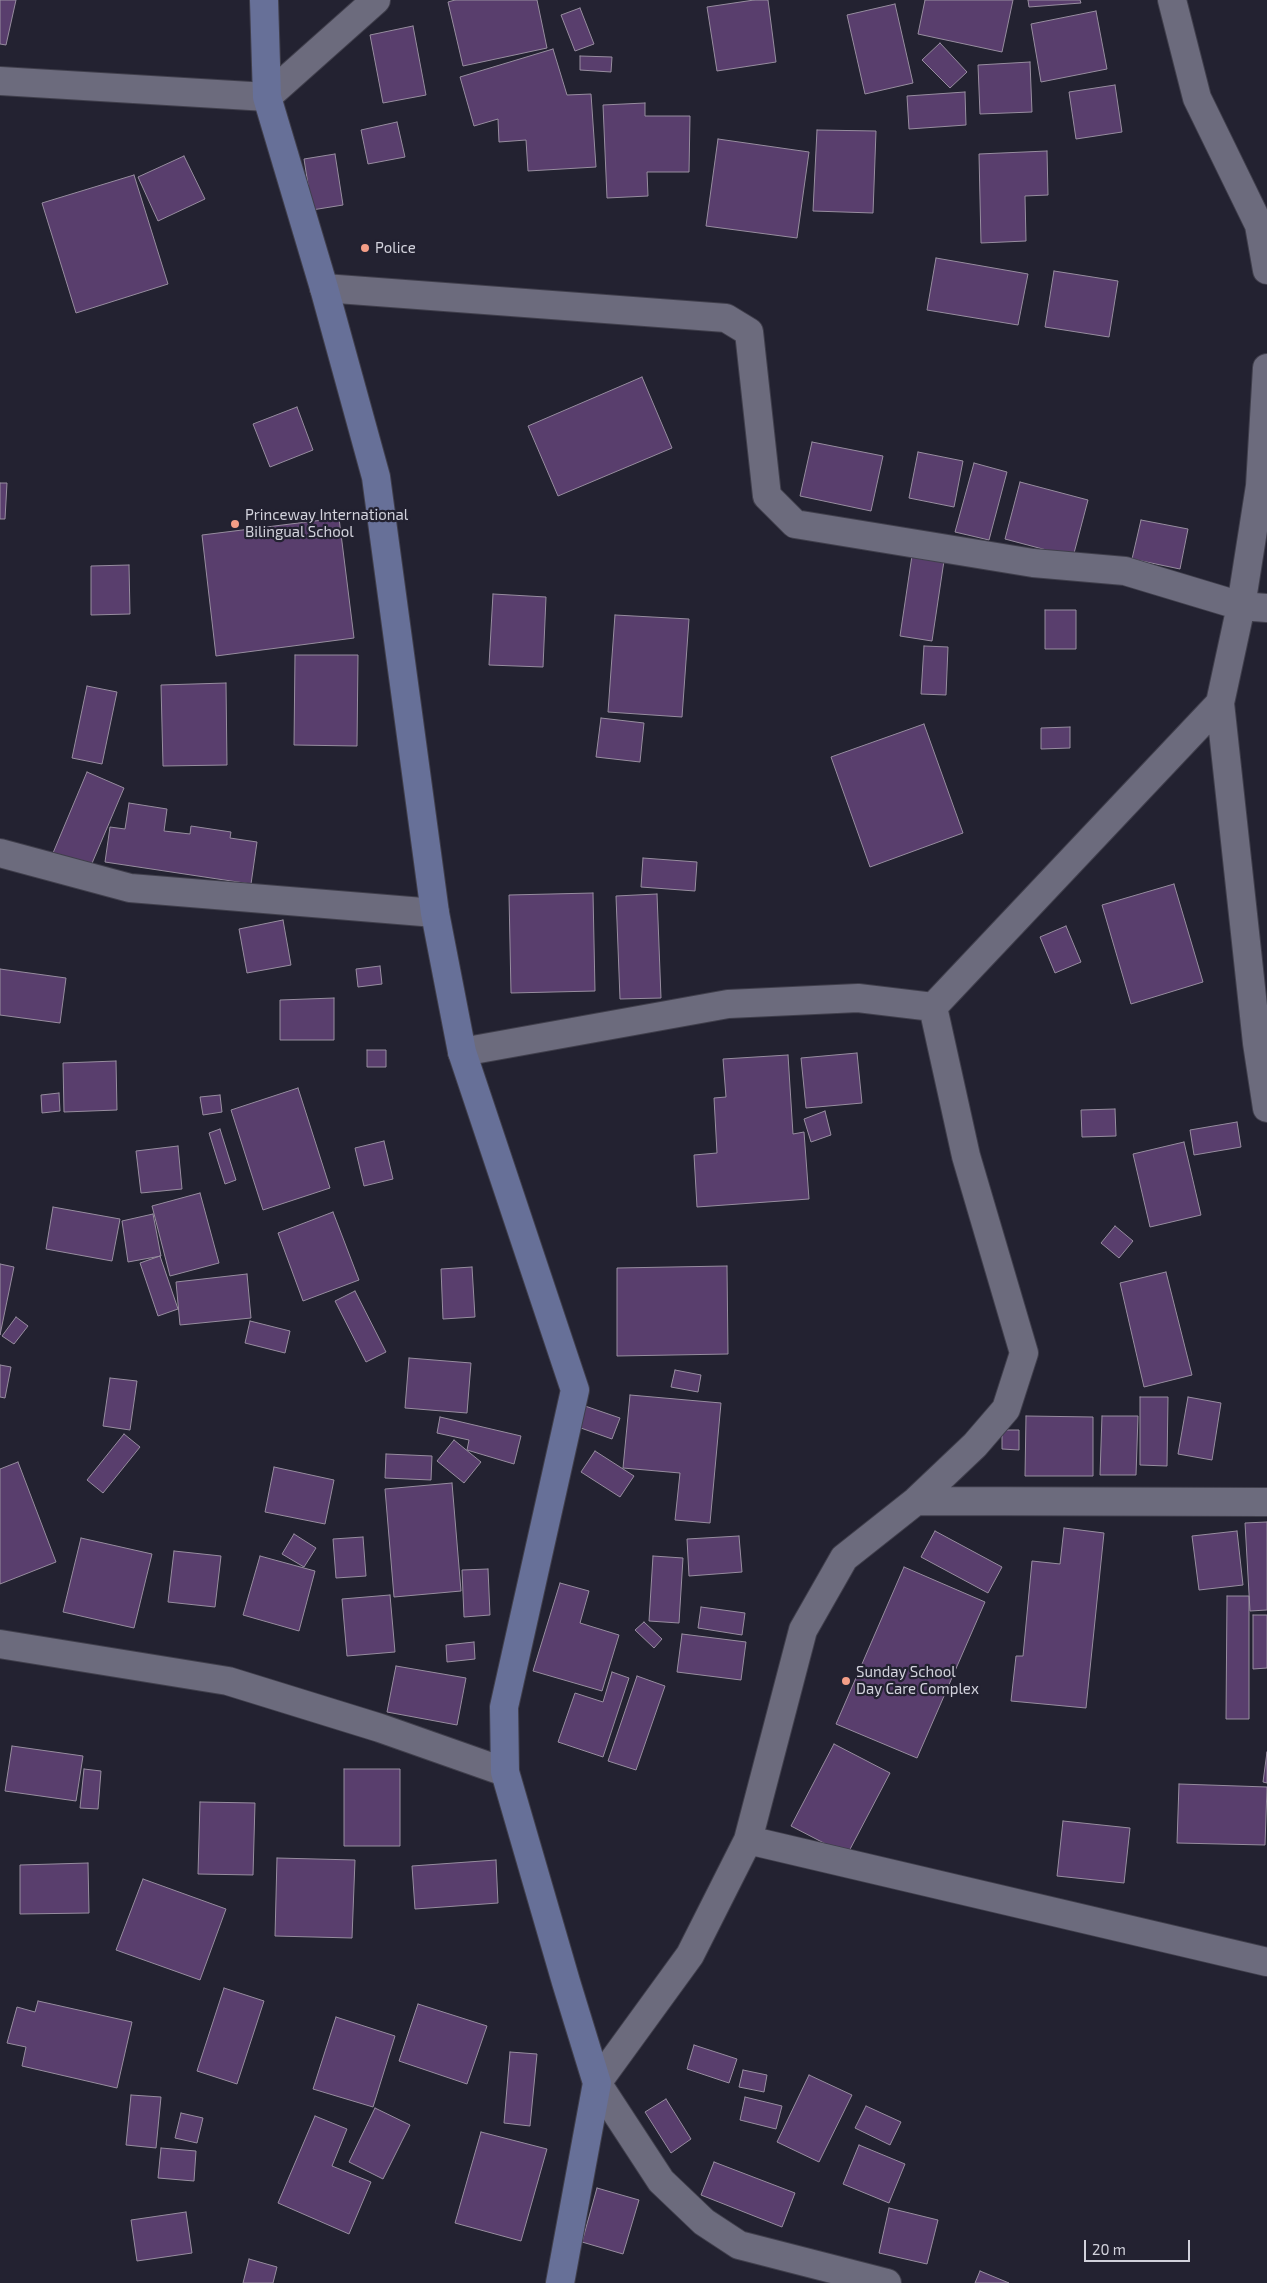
<!DOCTYPE html>
<html>
<head>
<meta charset="utf-8">
<style>
	body { margin:0 }
	#map { position:relative; width:1267px; height:2283px; overflow:hidden; background:#232231; font-family:"Exo 2",sans-serif }
	canvas { display:block }
	.scale { position:absolute; left:1084px; top:2240px; width:106px; height:22px; box-sizing:border-box; border:2px solid #d2d2dc; border-top:0; padding-left:6px; font-size:15px; line-height:18px; white-space:nowrap; color:#d2d2dc; -webkit-text-stroke:4px #232231; paint-order:stroke }
</style>
</head>
<body>
<div id="map">
<canvas width="1267" height="2283"></canvas>
<div class="scale">20 m</div>
</div>
<script>
const ctx = document.querySelector('canvas').getContext('2d');
ctx.lineJoin = 'round';
function fill(path, color) { ctx.fillStyle = color; ctx.fill(path, 'evenodd'); }
const poly = rows => new Path2D(rows.map(r => 'M' + r).join(''));
function trace(path, color, width, dash) { ctx.strokeStyle = color; ctx.lineWidth = width; ctx.lineCap = dash ? 'butt' : 'round'; ctx.setLineDash(dash || []); ctx.stroke(path); }
function label(font, color, halo, rows, align = 'center') {
  ctx.font = font + ' "Exo 2",sans-serif'; ctx.lineWidth = 4.5; ctx.setLineDash([]); ctx.textBaseline = 'middle'; ctx.strokeStyle = halo; ctx.fillStyle = color; for (const [text, x, y, turn = 0] of rows) {
    ctx.save(); ctx.translate(x, y); ctx.rotate((+turn || 0) * Math.PI / 180); ctx.textAlign = isNaN(turn) ? turn : align; if (halo) ctx.strokeText(text, 0, 0); ctx.fillText(text, 0, 0); ctx.restore();
  }
}
const building = poly([
	[0,0,16,0,6,45,0,44,0,0],
	[455,0,537,0,547,48,463,66,448,2,455,0],
	[754,0,768,0,776,62,717,71,707,7,754,0],
	[925,0,1013,0,1002,52,918,34,925,0],
	[1028,0,1080,0,1081,3,1029,7,1028,0],
	[895,4,913,83,865,94,847,15,895,4],
	[580,8,594,44,575,51,561,15,580,8],
	[1096,11,1107,69,1041,82,1031,24,1096,11],
	[413,26,426,95,383,103,370,35,413,26],
	[940,43,967,72,950,88,922,60,940,43],
	[553,49,567,95,591,94,596,167,528,171,526,140,499,142,498,119,474,126,460,77,553,49],
	[580,56,612,57,611,72,580,70,580,56],
	[1030,62,1032,112,980,114,978,65,1030,62],
	[1115,85,1122,132,1076,139,1069,92,1115,85],
	[965,92,966,125,909,129,907,96,965,92],
	[645,103,645,116,690,116,689,172,647,172,648,196,607,198,603,105,645,103],
	[397,122,405,157,368,164,361,130,397,122],
	[817,130,876,131,873,213,813,211,817,130],
	[718,139,809,152,797,238,706,226,718,139],
	[1047,151,1048,195,1025,196,1026,241,981,243,979,154,1047,151],
	[335,154,343,205,312,210,304,159,335,154],
	[184,156,205,199,158,221,138,177,184,156],
	[134,175,168,284,76,313,42,203,134,175],
	[936,258,1028,274,1018,325,927,310,936,258],
	[1054,271,1118,281,1109,337,1045,327,1054,271],
	[642,377,672,448,558,496,528,426,642,377],
	[297,407,313,450,270,467,253,424,297,407],
	[812,442,883,456,871,511,800,496,812,442],
	[918,452,963,461,954,507,909,498,918,452],
	[974,463,1007,472,989,540,955,532,974,463],
	[1020,482,1088,500,1073,557,1005,539,1020,482],
	[0,483,7,483,5,519,0,519,0,483],
	[339,518,354,638,216,656,202,535,339,518],
	[1141,520,1188,529,1180,569,1132,559,1141,520],
	[913,549,945,554,932,641,900,636,913,549],
	[129,565,130,614,91,615,91,566,129,565],
	[493,594,546,597,543,667,489,665,493,594],
	[1045,610,1076,610,1076,649,1045,649,1045,610],
	[615,615,689,619,682,717,608,712,615,615],
	[924,646,948,647,946,695,921,694,924,646],
	[295,655,358,655,357,746,294,745,295,655],
	[226,683,227,765,163,766,161,685,226,683],
	[87,686,117,692,102,764,72,758,87,686],
	[601,718,644,723,640,762,596,757,601,718],
	[924,724,963,833,870,867,831,757,924,724],
	[1070,727,1070,748,1041,749,1041,728,1070,727],
	[87,772,124,788,90,868,53,853,87,772],
	[129,803,167,809,164,831,190,834,191,826,231,832,230,838,257,842,251,884,105,862,110,827,125,829,129,803],
	[643,858,697,862,695,891,641,887,643,858],
	[1174,884,1203,982,1131,1004,1102,905,1174,884],
	[593,893,595,991,511,993,509,895,593,893],
	[657,894,661,998,620,999,616,896,657,894],
	[283,920,291,965,247,973,239,929,283,920],
	[1066,926,1081,962,1055,973,1040,937,1066,926],
	[380,966,382,984,358,987,356,969,380,966],
	[0,969,66,978,60,1023,0,1015,0,969],
	[334,998,334,1040,280,1040,280,1000,334,998],
	[367,1050,386,1050,386,1067,367,1067,367,1050],
	[857,1053,862,1103,806,1108,801,1058,857,1053],
	[788,1055,793,1134,804,1132,809,1199,697,1207,694,1155,717,1153,714,1098,726,1097,723,1059,788,1055],
	[116,1061,117,1110,64,1112,63,1063,116,1061],
	[298,1088,330,1188,263,1210,231,1110,298,1088],
	[59,1093,60,1111,42,1113,41,1095,59,1093],
	[220,1095,222,1112,203,1115,200,1097,220,1095],
	[1115,1109,1116,1136,1082,1137,1081,1110,1115,1109],
	[825,1111,831,1135,811,1142,804,1119,825,1111],
	[1237,1122,1241,1147,1194,1155,1190,1130,1237,1122],
	[220,1129,236,1180,225,1184,209,1133,220,1129],
	[384,1141,393,1179,364,1186,355,1148,384,1141],
	[1184,1142,1201,1215,1150,1227,1133,1154,1184,1142],
	[178,1146,182,1189,141,1193,136,1151,178,1146],
	[200,1193,219,1263,170,1276,152,1206,200,1193],
	[53,1207,120,1219,112,1261,46,1249,53,1207],
	[333,1212,359,1280,303,1301,278,1233,333,1212],
	[153,1214,161,1256,128,1262,122,1221,153,1214],
	[1115,1226,1133,1241,1119,1258,1101,1243,1115,1226],
	[160,1256,178,1309,158,1316,140,1263,160,1256],
	[0,1264,14,1267,0,1335,0,1264],
	[727,1266,728,1354,617,1356,617,1268,727,1266],
	[472,1267,475,1317,443,1319,441,1269,472,1267],
	[1166,1272,1192,1375,1144,1387,1120,1283,1166,1272],
	[247,1274,251,1318,180,1325,176,1282,247,1274],
	[355,1291,386,1352,366,1362,335,1301,355,1291],
	[16,1317,28,1326,14,1344,2,1336,16,1317],
	[250,1321,290,1331,285,1353,245,1343,250,1321],
	[409,1358,471,1363,467,1413,405,1408,409,1358],
	[0,1365,11,1367,5,1398,0,1397,0,1365],
	[675,1370,701,1375,698,1392,671,1387,675,1370],
	[110,1378,137,1381,130,1430,103,1426,110,1378],
	[630,1395,721,1403,710,1523,675,1520,680,1473,623,1468,630,1395],
	[1140,1397,1168,1397,1167,1466,1140,1465,1140,1397],
	[1188,1397,1221,1403,1212,1460,1178,1454,1188,1397],
	[585,1406,620,1418,612,1439,578,1427,585,1406],
	[1026,1416,1093,1417,1093,1476,1025,1476,1026,1416],
	[1102,1416,1138,1416,1136,1475,1100,1475,1102,1416],
	[440,1417,521,1436,514,1464,467,1450,469,1440,437,1433,440,1417],
	[1002,1430,1019,1430,1019,1450,1002,1449,1002,1430],
	[124,1434,140,1447,103,1493,87,1480,124,1434],
	[454,1440,481,1462,464,1483,437,1461,454,1440],
	[595,1451,634,1476,620,1497,581,1472,595,1451],
	[386,1454,432,1456,431,1480,385,1478,386,1454],
	[18,1462,56,1562,0,1584,0,1469,18,1462],
	[274,1467,334,1480,325,1524,265,1512,274,1467],
	[452,1483,461,1591,394,1597,385,1489,452,1483],
	[1267,1522,1267,1610,1250,1611,1245,1523,1267,1522],
	[1064,1528,1104,1533,1086,1708,1011,1701,1016,1656,1023,1656,1032,1561,1060,1564,1064,1528],
	[935,1531,1002,1567,988,1593,921,1557,935,1531],
	[1237,1531,1243,1585,1199,1590,1192,1536,1237,1531],
	[294,1534,316,1548,304,1567,282,1554,294,1534],
	[739,1536,742,1572,689,1576,687,1539,739,1536],
	[363,1537,366,1576,336,1578,333,1539,363,1537],
	[81,1538,152,1554,134,1628,63,1612,81,1538],
	[174,1551,221,1556,215,1607,168,1602,174,1551],
	[260,1556,315,1571,299,1631,243,1615,260,1556],
	[653,1556,683,1558,679,1623,649,1621,653,1556],
	[904,1567,985,1602,917,1758,836,1724,904,1567],
	[488,1569,490,1615,464,1617,462,1570,488,1569],
	[560,1583,589,1591,580,1623,619,1635,602,1691,533,1671,560,1583],
	[390,1595,395,1652,347,1656,342,1599,390,1595],
	[1227,1596,1249,1596,1249,1719,1226,1719,1227,1596],
	[701,1607,745,1613,742,1635,698,1628,701,1607],
	[1253,1615,1267,1615,1267,1668,1253,1669,1253,1615],
	[644,1622,662,1639,654,1648,635,1630,644,1622],
	[682,1634,746,1642,741,1680,677,1672,682,1634],
	[474,1642,475,1659,447,1662,446,1645,474,1642],
	[396,1666,466,1678,457,1725,387,1712,396,1666],
	[612,1672,629,1678,603,1757,558,1742,575,1693,603,1702,612,1672],
	[637,1676,665,1686,636,1770,608,1761,637,1676],
	[834,1744,890,1773,847,1855,791,1826,834,1744],
	[12,1746,83,1756,76,1801,5,1791,12,1746],
	[1267,1752,1267,1783,1263,1782,1267,1752],
	[84,1769,101,1771,98,1809,80,1808,84,1769],
	[344,1769,400,1769,400,1846,344,1846,344,1769],
	[1179,1784,1267,1787,1265,1845,1177,1843,1179,1784],
	[200,1802,255,1803,253,1875,198,1874,200,1802],
	[1063,1821,1130,1828,1124,1883,1057,1876,1063,1821],
	[277,1858,355,1860,352,1938,275,1936,277,1858],
	[496,1860,498,1903,415,1909,412,1866,496,1860],
	[88,1863,89,1913,20,1914,20,1865,88,1863],
	[143,1879,226,1909,200,1980,116,1950,143,1879],
	[224,1988,264,2001,237,2084,197,2071,224,1988],
	[38,2001,132,2022,117,2088,22,2066,26,2047,7,2043,17,2007,35,2012,38,2001],
	[418,2004,487,2026,467,2084,399,2061,418,2004],
	[336,2017,395,2036,373,2107,313,2089,336,2017],
	[694,2045,737,2059,729,2083,687,2069,694,2045],
	[510,2052,537,2054,530,2126,504,2123,510,2052],
	[743,2070,767,2075,764,2092,739,2087,743,2070],
	[809,2075,852,2095,819,2162,777,2142,809,2075],
	[131,2095,161,2097,156,2148,126,2145,131,2095],
	[745,2097,782,2106,776,2129,740,2120,745,2097],
	[666,2099,691,2139,671,2153,645,2112,666,2099],
	[866,2106,901,2122,890,2145,855,2128,866,2106],
	[375,2108,410,2125,383,2179,349,2162,375,2108],
	[181,2113,203,2118,197,2143,175,2138,181,2113],
	[315,2116,347,2129,332,2166,371,2182,349,2234,278,2203,315,2116],
	[481,2132,547,2149,521,2241,455,2223,481,2132],
	[859,2145,905,2164,889,2203,843,2184,859,2145],
	[161,2148,196,2151,194,2181,158,2178,161,2148],
	[714,2162,795,2193,782,2227,701,2195,714,2162],
	[597,2188,639,2200,623,2254,582,2242,597,2188],
	[889,2208,938,2220,927,2264,879,2253,889,2208],
	[186,2212,192,2253,137,2261,131,2220,186,2212],
	[249,2259,277,2267,273,2283,243,2283,249,2259],
	[980,2271,1009,2283,975,2283,980,2271]
]);
fill(building, '#593e6d');
trace(building, '#978d9f', 1);
const street = poly([
	[1172,0,1197,98,1259,225,1267,270],
	[0,81,267,97,376,0],
	[324,288,726,318,749,332,767,496,795,524,1033,563,1125,571,1241,606,1267,608],
	[1220,703,1257,1043,1267,1108],
	[0,853,130,888,435,913],
	[933,1007,1220,703,1241,606,1260,486,1267,368],
	[462,1052,728,1004,858,998,933,1007,966,1156,1024,1353,1006,1409,975,1445,916,1501,844,1558,803,1630,748,1840,690,1955,597,2083,661,2181,704,2222,739,2245,887,2283],
	[916,1501,1267,1502],
	[0,1644,228,1681,380,1728,505,1772],
	[748,1840,1267,1962]
]);
const secondary = poly([
	[264,0,267,97,324,288,376,477,435,913,462,1052,575,1390,504,1707,505,1772,566,1982,597,2083,560,2283]
]);
trace(street, '#403f4c', 30);
trace(secondary, '#403f4c', 30);
trace(street, '#6c6b7d', 28);
trace(secondary, '#677098', 28);
for (const [x, y, r, color] of [
	[365,248,5,"#f49e87"],
	[235,524,5,"#f49e87"],
	[846,1681,5,"#f49e87"]
]) { const dot = new Path2D(); dot.arc(x, y, r, 0, 2 * Math.PI); ctx.fillStyle = color; ctx.fill(dot); trace(dot, '#232231', 2); }
label('15px', '#d2d2dc', '#232231', [
	["Police",375,248],
	["Princeway International",245,515],
	["Bilingual School",245,532],
	["Sunday School",856,1672],
	["Day Care Complex",856,1689]
], 'left');
</script>
</body>
</html>
